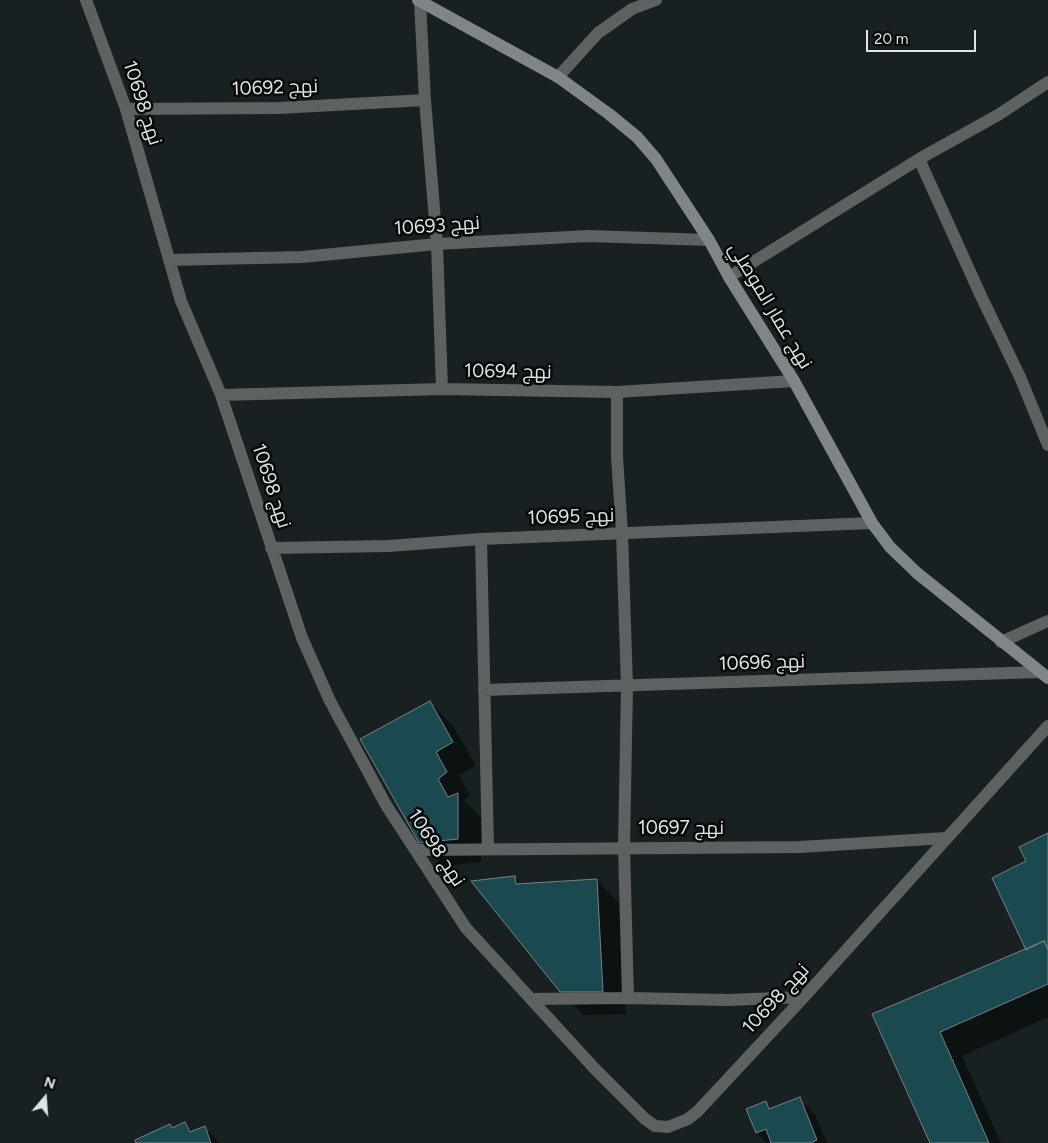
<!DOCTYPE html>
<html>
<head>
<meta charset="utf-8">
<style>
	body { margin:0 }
	#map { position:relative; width:1048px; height:1143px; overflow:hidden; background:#182021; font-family:Figtree,sans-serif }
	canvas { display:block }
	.north { position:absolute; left:20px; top:1073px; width:50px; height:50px; -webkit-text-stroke:4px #06090a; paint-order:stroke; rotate:18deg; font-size:14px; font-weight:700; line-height:20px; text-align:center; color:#dee3e4 }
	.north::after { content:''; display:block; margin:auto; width:18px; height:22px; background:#dee3e4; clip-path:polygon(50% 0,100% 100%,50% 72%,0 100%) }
	.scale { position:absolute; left:866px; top:30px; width:110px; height:22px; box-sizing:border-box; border:2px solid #dee3e4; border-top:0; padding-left:6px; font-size:15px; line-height:18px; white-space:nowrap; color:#dee3e4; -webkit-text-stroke:4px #06090a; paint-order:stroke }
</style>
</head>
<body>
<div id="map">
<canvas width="1048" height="1143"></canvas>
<div class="north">N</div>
<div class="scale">20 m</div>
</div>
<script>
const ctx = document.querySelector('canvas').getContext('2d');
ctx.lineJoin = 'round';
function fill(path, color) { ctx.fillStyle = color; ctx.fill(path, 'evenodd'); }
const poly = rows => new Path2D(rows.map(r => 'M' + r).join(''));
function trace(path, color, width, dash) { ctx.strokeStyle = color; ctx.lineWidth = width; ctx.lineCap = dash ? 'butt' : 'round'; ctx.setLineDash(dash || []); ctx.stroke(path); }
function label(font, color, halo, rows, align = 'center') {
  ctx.font = font + ' Figtree,Cairo,sans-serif'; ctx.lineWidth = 5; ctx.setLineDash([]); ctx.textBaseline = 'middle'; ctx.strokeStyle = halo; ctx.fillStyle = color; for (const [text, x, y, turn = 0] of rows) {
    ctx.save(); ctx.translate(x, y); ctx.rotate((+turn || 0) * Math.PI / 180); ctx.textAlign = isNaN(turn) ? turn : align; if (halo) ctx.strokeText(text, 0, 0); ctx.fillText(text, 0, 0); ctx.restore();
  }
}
fill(poly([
	[430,702,453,726,476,766,459,775,470,796,464,800,481,818,481,862,444,866,420,843],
	[1048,835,1048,1017,962,1056,1001,1143,932,1143,874,1014,1028,950,1028,862],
	[514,877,522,885,596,880,620,904,626,1014,584,1015,560,992,473,882],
	[799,1099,815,1115,827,1143,767,1143,757,1133,765,1103,772,1109],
	[185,1123,193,1132,204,1128,220,1143,137,1143,170,1125,174,1128]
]), '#0007');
const building = poly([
	[430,701,453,742,436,752,447,772,438,779,448,797,458,793,458,839,419,843,360,739,430,701],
	[1048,833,1048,949,1044,941,1026,950,992,878,1026,861,1019,847,1048,833],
	[515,876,516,884,597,879,603,992,560,992,471,881,515,876],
	[1044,941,1048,949,1048,984,940,1032,989,1143,930,1143,872,1014,1044,941],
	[800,1097,817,1140,810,1143,771,1143,766,1129,756,1133,746,1109,766,1101,769,1109,800,1097],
	[185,1122,190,1132,205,1126,211,1143,136,1143,135,1140,170,1124,172,1128,185,1122]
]);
fill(building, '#1a4a4f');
trace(building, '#788283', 1);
trace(poly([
	[86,0,126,109,181,301,221,395,302,638,330,701,386,805,466,928,595,1069,645,1119,655,1126,668,1127,688,1119,698,1111,804,997,1048,726],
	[420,1,425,100,437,244,442,389],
	[558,77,598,33,632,9,656,0],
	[126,109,279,108,425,100],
	[919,159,981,296,1020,377,1048,445],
	[169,260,302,257,437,244,588,236,709,240],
	[729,277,919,159,998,115,1048,82],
	[617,392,617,457,622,533,627,686,624,847,628,998],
	[221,395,442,389,617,392,794,381],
	[481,539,488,848],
	[271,548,389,546,481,539,872,523],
	[1001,642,1048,621],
	[484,690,1040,672],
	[416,850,800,847,946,838],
	[531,999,628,998,727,1000,804,997]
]), '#5d6161', 12);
trace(poly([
	[418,0,558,77,609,114,637,137,656,159,709,240,729,277,794,381,872,523,890,547,917,573,1048,678]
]), '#808687', 12);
label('19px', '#dee3e4', '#06090a', [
	["نهج 10692",275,88,-2],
	["نهج 10698",142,103,72],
	["نهج 10693",437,226,-4],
	["نهج عمار الموصلي",770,306,59],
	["نهج 10694",508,372,1],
	["نهج 10698",271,486,72],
	["نهج 10695",571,517,-2],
	["نهج 10696",762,663,-2],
	["نهج 10697",681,828],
	["نهج 10698",436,848,57],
	["نهج 10698",776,999,-47]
]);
</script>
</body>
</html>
